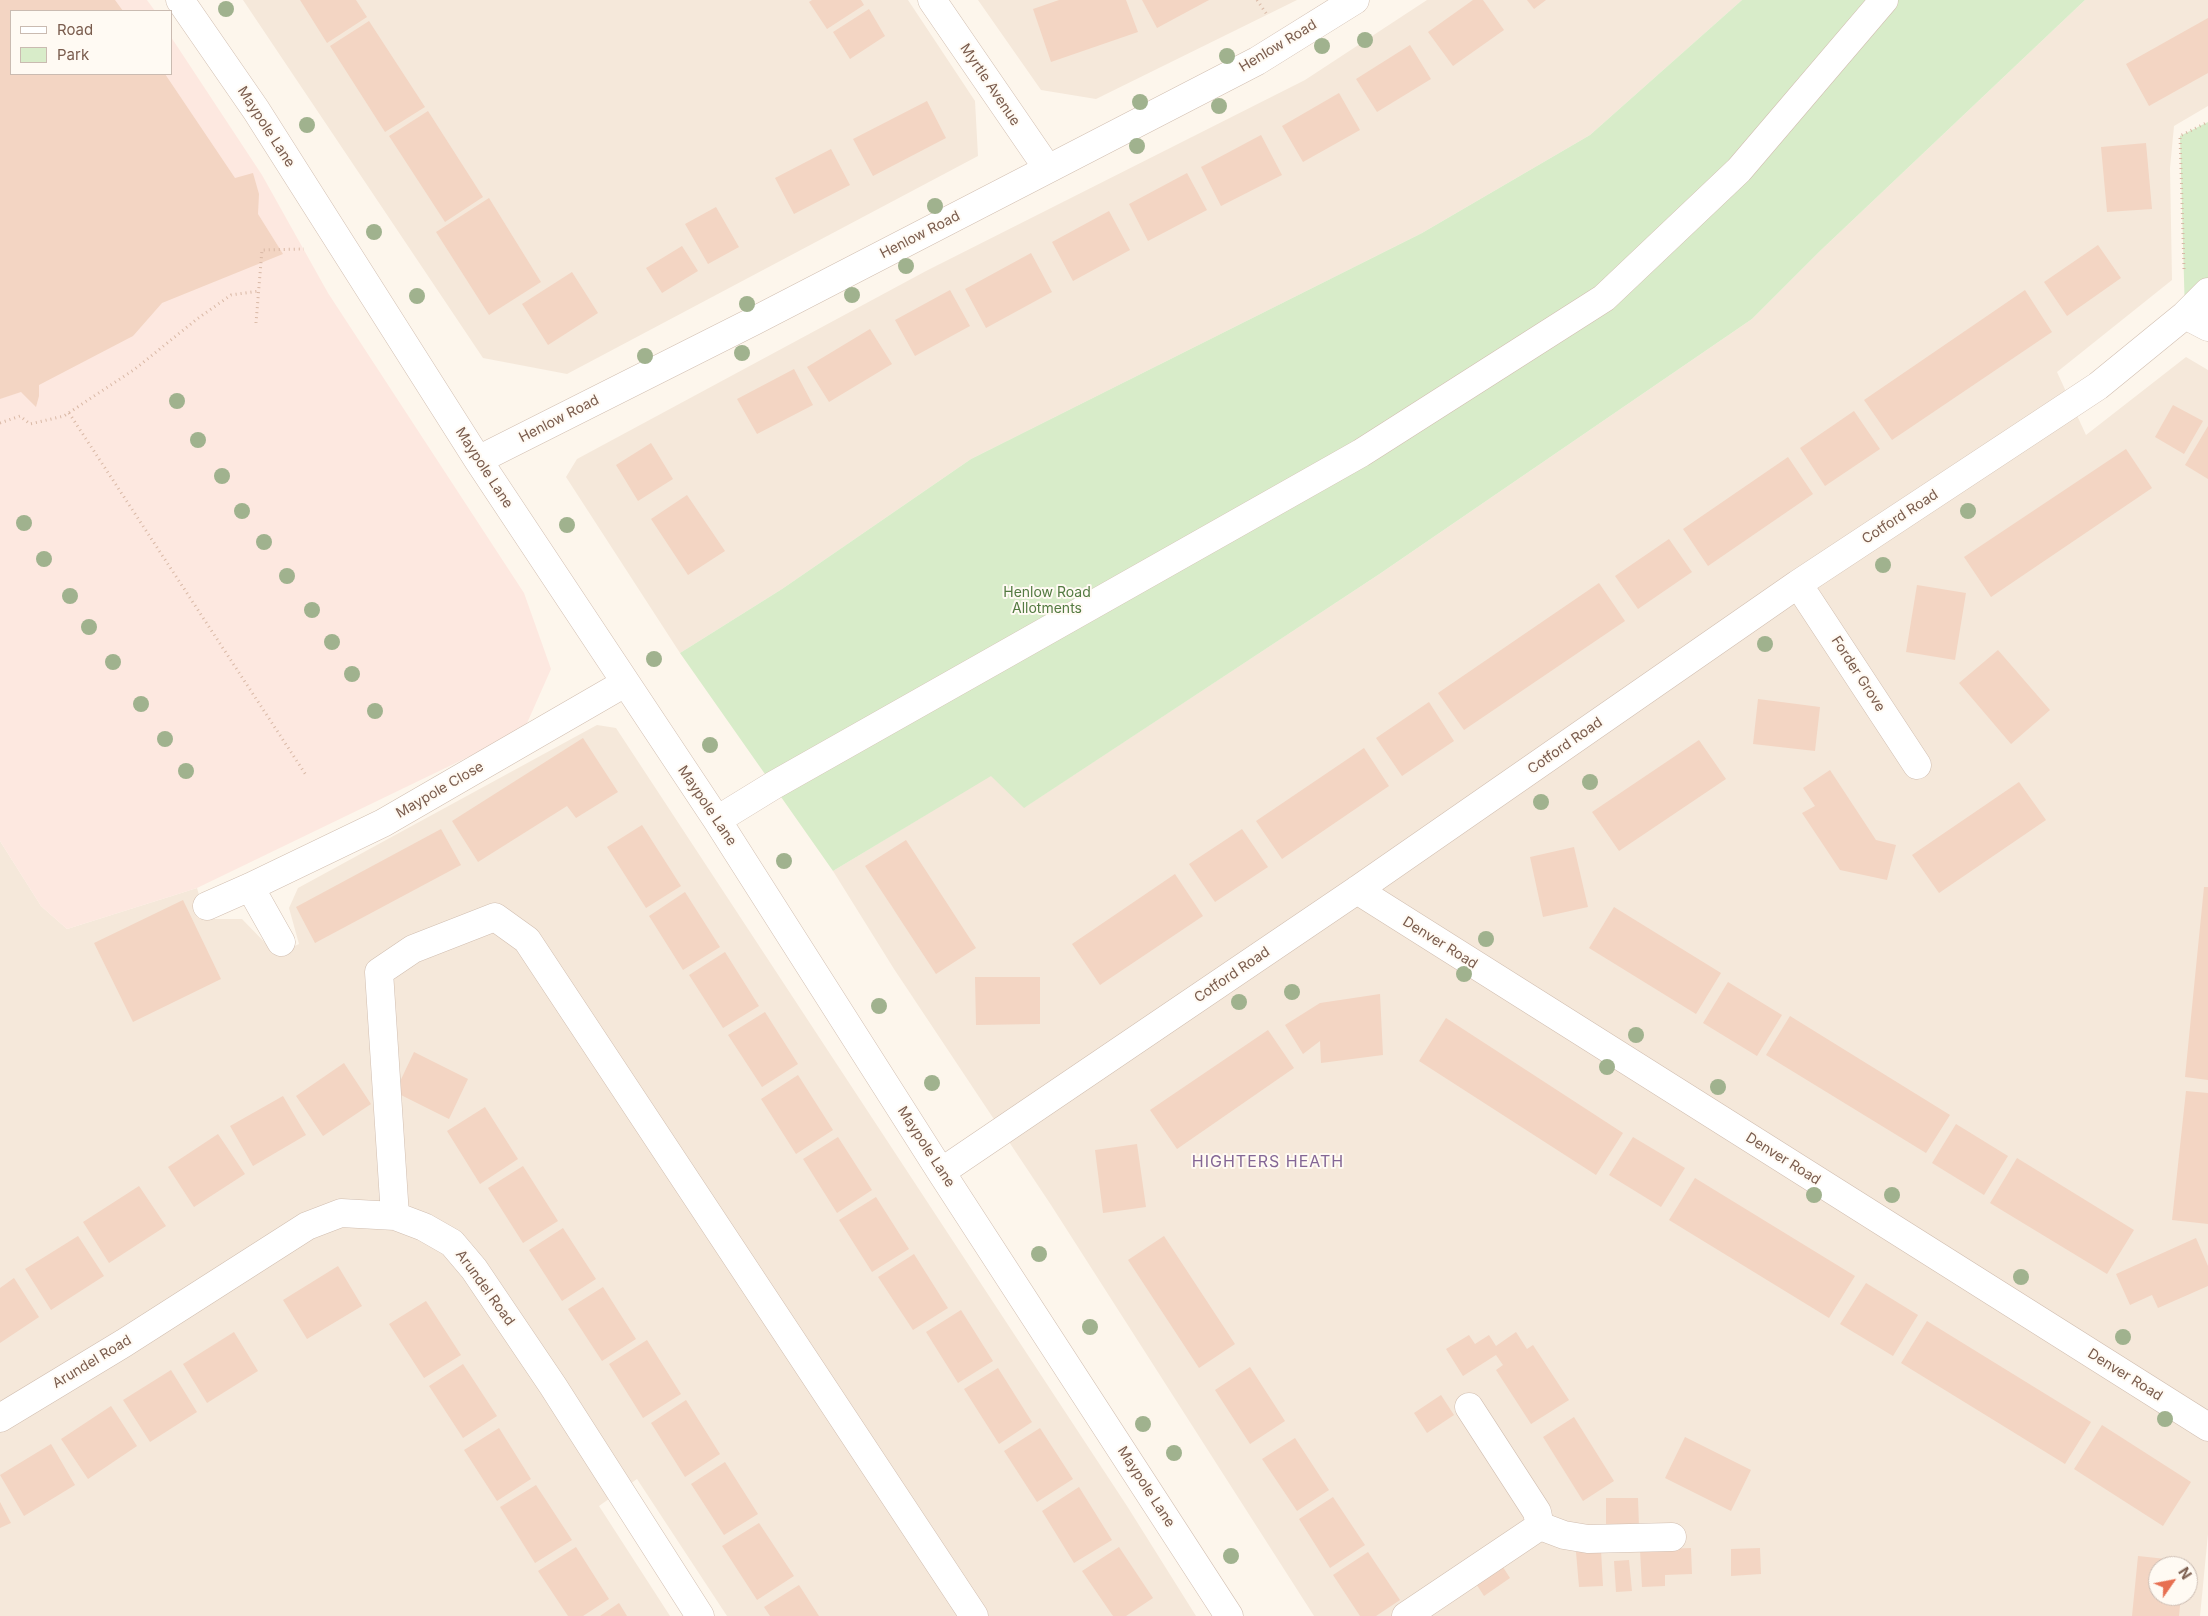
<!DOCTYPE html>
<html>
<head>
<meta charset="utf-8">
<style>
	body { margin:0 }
	#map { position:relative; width:2208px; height:1616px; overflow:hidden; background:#fdf6ec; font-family:Inter,sans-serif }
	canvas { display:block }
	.legend { position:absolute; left:10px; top:10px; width:162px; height:65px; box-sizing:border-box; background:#fffaf3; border:1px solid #cabbb1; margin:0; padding:6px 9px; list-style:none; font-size:15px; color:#7a5c4d }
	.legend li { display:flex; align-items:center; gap:10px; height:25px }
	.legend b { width:25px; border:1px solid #cabbb1 }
	.north { position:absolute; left:2148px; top:1556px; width:50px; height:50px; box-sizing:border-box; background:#fffaf3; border:1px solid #cabbb1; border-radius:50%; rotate:57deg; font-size:14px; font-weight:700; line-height:20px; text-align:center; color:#7a5c4d }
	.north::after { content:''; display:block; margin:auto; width:18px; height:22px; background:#e76f51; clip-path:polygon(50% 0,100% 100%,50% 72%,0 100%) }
</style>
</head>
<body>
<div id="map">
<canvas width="2208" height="1616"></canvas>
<ul class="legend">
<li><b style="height:6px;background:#fff"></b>Road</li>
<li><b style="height:14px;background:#d8ecc9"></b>Park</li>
</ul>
<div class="north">N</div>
</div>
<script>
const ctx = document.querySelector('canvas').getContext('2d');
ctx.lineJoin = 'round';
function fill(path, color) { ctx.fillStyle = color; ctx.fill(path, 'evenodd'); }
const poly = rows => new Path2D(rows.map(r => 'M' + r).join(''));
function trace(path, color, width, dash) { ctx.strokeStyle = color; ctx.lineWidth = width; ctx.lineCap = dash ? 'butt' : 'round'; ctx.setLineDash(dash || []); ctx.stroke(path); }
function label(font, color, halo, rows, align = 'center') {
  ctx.font = font + ' Inter,sans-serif'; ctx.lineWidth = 4; ctx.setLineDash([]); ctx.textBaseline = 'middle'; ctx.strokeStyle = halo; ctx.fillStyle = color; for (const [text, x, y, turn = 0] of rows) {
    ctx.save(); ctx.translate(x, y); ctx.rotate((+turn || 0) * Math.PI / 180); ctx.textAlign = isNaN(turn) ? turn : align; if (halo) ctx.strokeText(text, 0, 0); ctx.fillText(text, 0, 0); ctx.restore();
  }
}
fill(poly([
	[243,0,908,0,975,101,978,156,567,374,483,358],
	[978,0,1297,0,1096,99,1041,90],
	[1427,0,1742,0,1590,135,1422,233,971,459,782,589,680,653,566,477,577,459,926,271,1305,80],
	[2085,0,2208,0,2208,106,2174,126,2170,168,2172,280,2057,372,2086,435,2186,357,2208,370,2208,1534,2200,1616,1314,1616,1051,1205,894,969,833,871,991,775,1025,807,1378,575,1752,319,1819,252],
	[2158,1566,2188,1566,2188,1596,2158,1596],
	[597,725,616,728,1127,1506,1196,1616,727,1616,637,1479,599,1506,670,1616,0,1616,0,841,41,906,67,929,197,888,206,919,242,919,276,954,299,944,289,908,298,888]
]), '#f5e8da');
fill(poly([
	[0,0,147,0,155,11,11,11,11,74,171,74,171,37,262,175,328,293,524,593,551,669,524,730,197,888,67,929,41,906,0,841]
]), '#fde8e0');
fill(poly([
	[1742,0,2085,0,1819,252,1752,319,1378,575,1024,808,991,776,833,871,680,653,782,589,971,459,1422,233,1590,135],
	[2208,122,2208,327,2185,315,2180,136]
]), '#d8ecc9');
fill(poly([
	[0,0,115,0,123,11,11,11,11,74,165,74,235,178,253,173,259,194,258,214,283,254,162,303,133,336,39,385,39,396,36,407,21,392,0,399],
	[300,0,356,0,367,17,327,43],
	[812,0,861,0,864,5,827,29,809,2],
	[1059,0,1126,0,1138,32,1051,62,1033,9],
	[1142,0,1209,0,1157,28],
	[1473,0,1483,0,1504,30,1453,66,1428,32],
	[1527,0,1546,0,1534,9],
	[869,9,885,36,850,59,833,32],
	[2208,18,2208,73,2149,106,2126,64],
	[369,21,425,107,385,132,330,46],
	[1410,45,1431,79,1377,112,1356,79],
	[1339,93,1360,130,1303,162,1282,126],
	[927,101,946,138,873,176,853,139],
	[428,111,483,197,445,222,389,136],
	[1261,135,1282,175,1221,206,1201,167],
	[2146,143,2152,209,2107,212,2101,147],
	[831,149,850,185,794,214,775,178],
	[1187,173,1207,210,1148,241,1129,204],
	[489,198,541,282,489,315,436,232],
	[716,207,739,247,708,264,685,224],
	[1109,211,1130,250,1073,281,1052,242],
	[2098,245,2121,278,2067,316,2044,282],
	[682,246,698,271,662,293,646,268],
	[1031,253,1052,292,986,328,965,289],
	[572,272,598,313,548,345,522,304],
	[950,290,970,326,915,356,895,320],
	[2025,290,2052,332,1892,440,1864,400],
	[870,329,892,364,829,402,807,367],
	[794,369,813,405,757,434,737,399],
	[2173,405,2203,421,2184,454,2155,437],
	[1854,411,1880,449,1825,486,1800,448],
	[2208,426,2208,479,2185,465],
	[651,443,673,479,638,501,616,465],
	[2126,449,2152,488,1991,597,1964,557],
	[1788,457,1813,494,1708,566,1683,529],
	[687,495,725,551,688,575,651,519],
	[1669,539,1692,572,1638,609,1615,576],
	[1599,583,1625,621,1464,730,1438,693],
	[1917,585,1966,593,1955,660,1906,652],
	[1998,650,2050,710,2011,744,1959,683],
	[1758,699,1820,707,1815,751,1753,744],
	[1429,702,1454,741,1402,776,1376,738],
	[583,738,618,792,576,818,567,806,478,862,452,821],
	[1699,740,1726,779,1619,851,1592,812],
	[1364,748,1389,786,1282,859,1256,821],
	[1830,770,1876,840,1896,845,1887,880,1840,870,1802,813,1815,806,1803,788],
	[2019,782,2046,820,1939,893,1912,855],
	[642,825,681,886,646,908,607,847],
	[441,829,461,865,315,943,296,907],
	[1242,829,1268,867,1215,902,1189,864],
	[906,840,976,948,936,974,865,866],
	[1574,847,1588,907,1543,917,1530,857],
	[1175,874,1203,916,1100,985,1072,944],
	[2204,887,2208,887,2208,1080,2185,1077],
	[685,892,720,947,683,970,649,916],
	[183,900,221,979,133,1022,94,943],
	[1614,907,1721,973,1696,1014,1589,948],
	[725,952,759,1006,723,1028,689,975],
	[975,977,1040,977,1040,1024,976,1025],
	[1728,982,1782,1015,1757,1056,1703,1023],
	[1380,994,1383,1055,1321,1063,1320,1041,1303,1054,1285,1025,1320,1003],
	[765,1012,798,1064,762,1087,728,1035],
	[1790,1016,1950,1115,1926,1153,1766,1055],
	[1446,1018,1623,1133,1596,1175,1419,1061],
	[1268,1030,1294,1068,1177,1149,1150,1110],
	[414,1052,468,1079,449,1119,395,1092],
	[344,1063,371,1104,323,1136,296,1096],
	[798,1075,833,1130,796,1154,761,1099],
	[2186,1091,2208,1093,2208,1224,2172,1220],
	[283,1096,306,1135,253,1166,230,1126],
	[485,1107,518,1159,480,1184,447,1131],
	[1956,1124,2008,1156,1984,1195,1932,1163],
	[218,1134,245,1174,194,1207,168,1167],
	[838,1137,872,1190,837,1213,803,1159],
	[1633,1137,1685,1168,1661,1207,1609,1175],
	[1137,1144,1146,1207,1103,1213,1095,1150],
	[2017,1158,2134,1230,2107,1274,1990,1203],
	[523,1166,558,1221,523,1243,488,1188],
	[1695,1178,1855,1276,1829,1318,1669,1220],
	[139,1186,166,1226,109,1263,83,1222],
	[876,1197,909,1249,872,1272,839,1220],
	[563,1228,596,1279,562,1301,529,1250],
	[78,1236,104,1276,51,1310,25,1269],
	[1164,1236,1235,1344,1199,1368,1128,1260],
	[2196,1238,2208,1266,2208,1286,2158,1308,2152,1295,2130,1305,2116,1274],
	[914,1254,948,1308,913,1330,878,1277],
	[338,1266,362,1306,307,1339,283,1300],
	[14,1278,39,1317,0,1343,0,1288],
	[1866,1283,1918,1315,1893,1356,1840,1324],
	[603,1287,636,1339,602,1361,568,1309],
	[426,1301,461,1355,424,1378,389,1324],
	[961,1310,993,1361,958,1383,926,1332],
	[1927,1321,2091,1422,2065,1464,1901,1363],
	[234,1332,258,1371,207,1403,183,1364],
	[1516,1332,1527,1349,1533,1345,1569,1400,1531,1424,1496,1370,1503,1365,1496,1355,1463,1376,1446,1349,1469,1335,1475,1344,1489,1335,1496,1346],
	[647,1340,681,1394,643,1418,609,1364],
	[463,1364,497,1416,463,1438,429,1386],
	[1250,1367,1285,1421,1250,1444,1215,1390],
	[998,1368,1032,1422,999,1444,964,1389],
	[171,1370,197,1412,150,1442,123,1400],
	[1441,1395,1454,1415,1427,1433,1414,1413],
	[686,1400,720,1454,685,1477,651,1423],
	[111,1406,137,1446,88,1479,61,1439],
	[1574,1417,1614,1481,1583,1501,1543,1437],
	[2102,1425,2191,1482,2163,1526,2074,1469],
	[499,1428,531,1479,497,1501,464,1450],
	[1040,1428,1073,1479,1037,1502,1004,1451],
	[1685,1437,1751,1470,1731,1511,1665,1478],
	[1295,1438,1329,1490,1297,1511,1262,1459],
	[51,1444,75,1485,24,1516,0,1475],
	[725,1462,758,1514,724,1535,691,1484],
	[536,1485,572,1540,535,1563,500,1507],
	[1079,1487,1112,1540,1074,1563,1042,1511],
	[1333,1497,1365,1545,1330,1568,1299,1519],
	[1606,1498,1638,1498,1639,1527,1606,1527],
	[0,1502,11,1523,0,1528],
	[759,1523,794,1576,757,1600,722,1546],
	[576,1547,609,1599,583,1616,568,1616,538,1571],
	[1119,1547,1153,1598,1126,1616,1113,1616,1082,1571],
	[1691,1548,1692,1574,1665,1575,1665,1586,1642,1587,1640,1550],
	[1760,1548,1761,1574,1731,1576,1731,1549],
	[1601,1550,1603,1586,1579,1587,1576,1552],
	[1368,1552,1400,1600,1376,1616,1360,1616,1333,1575],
	[2138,1556,2185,1561,2184,1566,2158,1566,2158,1596,2181,1596,2179,1616,2132,1616],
	[1629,1560,1632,1591,1616,1592,1614,1561],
	[1499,1561,1510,1578,1484,1596,1473,1579],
	[799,1585,819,1616,770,1616,764,1607],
	[619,1603,627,1616,600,1616]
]), '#f3d5c3');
const minor = poly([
	[180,0,256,110,478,460,717,820,941,1172,1229,1616],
	[932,0,1048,169],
	[2185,315,2208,327],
	[478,460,754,321,1257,61,1355,0],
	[1798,584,1917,765],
	[717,820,774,785,1361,453,1604,298,1739,170,1884,0],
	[250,887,281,942],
	[1357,890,2208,1427],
	[207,906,250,887,383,823,625,683],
	[941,1172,1357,890,1798,584,2098,386,2185,315,2208,292],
	[395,1216,379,972,413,949,495,917,527,940,974,1616],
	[1469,1407,1537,1512,1540,1526,1564,1535,1588,1539,1672,1537],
	[0,1418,124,1343,307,1226,341,1213,395,1216,424,1227,452,1243,474,1269,553,1386,700,1616],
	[1406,1616,1540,1526]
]);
trace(minor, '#d1beb0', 29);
trace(poly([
	[1257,0,1268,16],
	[2184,269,2180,136,2208,122],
	[256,323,262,250,304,249],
	[69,413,306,775],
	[0,423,20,416,30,424,64,416,135,369,197,319,231,295,259,291]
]), '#d9b8a5', 3, [1, 4]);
trace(minor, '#fff', 28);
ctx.fillStyle = '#a0b28e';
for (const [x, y] of [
	[226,9],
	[1365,40],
	[1322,46],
	[1227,56],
	[1140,102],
	[1219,106],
	[307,125],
	[1137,146],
	[935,206],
	[374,232],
	[906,266],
	[852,295],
	[417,296],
	[747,304],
	[742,353],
	[645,356],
	[177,401],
	[198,440],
	[222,476],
	[242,511],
	[1968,511],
	[24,523],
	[567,525],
	[264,542],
	[44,559],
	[1883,565],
	[287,576],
	[70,596],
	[312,610],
	[89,627],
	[332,642],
	[1765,644],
	[654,659],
	[113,662],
	[352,674],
	[141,704],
	[375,711],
	[165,739],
	[710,745],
	[186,771],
	[1590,782],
	[1541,802],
	[784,861],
	[1486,939],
	[1464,974],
	[1292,992],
	[1239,1002],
	[879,1006],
	[1636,1035],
	[1607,1067],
	[932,1083],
	[1718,1087],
	[1814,1195],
	[1892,1195],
	[1039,1254],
	[2021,1277],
	[1090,1327],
	[2123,1337],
	[2165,1419],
	[1143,1424],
	[1174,1453],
	[1231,1556]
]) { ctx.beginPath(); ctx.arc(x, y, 8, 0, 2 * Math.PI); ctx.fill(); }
label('14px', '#7a5c4d', '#fffaf3', [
	["Henlow Road",1278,46,-31],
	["Myrtle Avenue",990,85,56],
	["Maypole Lane",266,127,57],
	["Henlow Road",920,235,-27],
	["Henlow Road",559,419,-27],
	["Maypole Lane",484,468,57],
	["Cotford Road",1900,517,-33],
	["Forder Grove",1858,674,57],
	["Cotford Road",1565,746,-35],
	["Maypole Close",440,790,-30],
	["Maypole Lane",707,806,56],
	["Denver Road",1440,943,32],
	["Cotford Road",1232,975,-34],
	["Maypole Lane",926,1147,57],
	["Denver Road",1783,1159,32],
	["Arundel Road",485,1288,54],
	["Arundel Road",92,1362,-31],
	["Denver Road",2125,1375,32],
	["Maypole Lane",1146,1487,57]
]);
label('14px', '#537a41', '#fffaf3', [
	["Henlow Road",1047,593],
	["Allotments",1047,609]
]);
ctx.letterSpacing = '1px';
label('16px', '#846695', '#fffaf3', [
	["HIGHTERS HEATH",1268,1162]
]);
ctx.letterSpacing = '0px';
</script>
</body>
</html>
